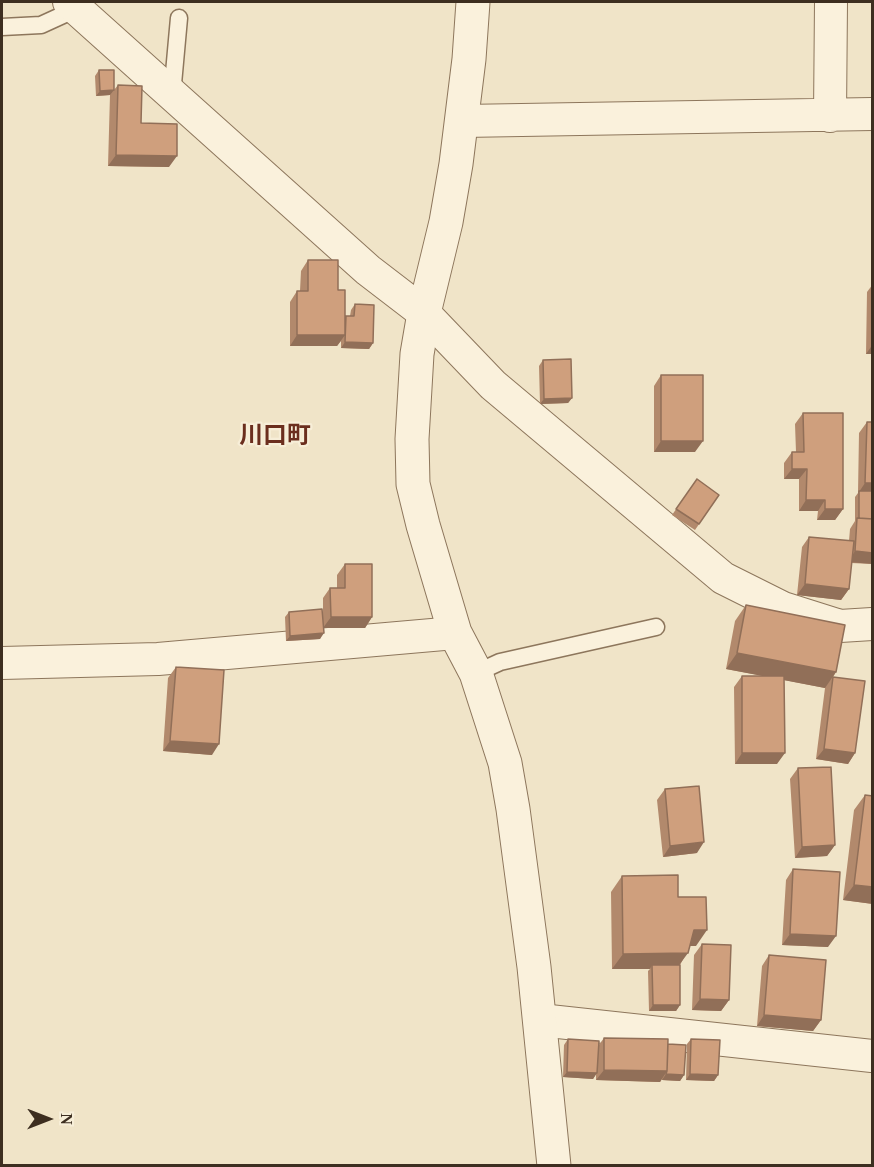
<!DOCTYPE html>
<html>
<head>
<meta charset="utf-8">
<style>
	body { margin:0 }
	#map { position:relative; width:874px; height:1167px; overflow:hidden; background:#f0e4c8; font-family:Georgia,serif }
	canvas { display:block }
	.frame { position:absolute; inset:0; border:3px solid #3d2e20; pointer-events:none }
	.north { position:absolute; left:18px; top:1089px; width:60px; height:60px; -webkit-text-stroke:4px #f7eed8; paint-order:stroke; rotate:90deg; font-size:16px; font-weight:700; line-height:24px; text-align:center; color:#3d2e20 }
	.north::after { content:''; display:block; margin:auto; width:21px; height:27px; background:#3d2e20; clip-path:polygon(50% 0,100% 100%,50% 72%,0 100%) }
</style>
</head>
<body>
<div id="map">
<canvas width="874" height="1167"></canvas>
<div class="frame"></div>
<div class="north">N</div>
</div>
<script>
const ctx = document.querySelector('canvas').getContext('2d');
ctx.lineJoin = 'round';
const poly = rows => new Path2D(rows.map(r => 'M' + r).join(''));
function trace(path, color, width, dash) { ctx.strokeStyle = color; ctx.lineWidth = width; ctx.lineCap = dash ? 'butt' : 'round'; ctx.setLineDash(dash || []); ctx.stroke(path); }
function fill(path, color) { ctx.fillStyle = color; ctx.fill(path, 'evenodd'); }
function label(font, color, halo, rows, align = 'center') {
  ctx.font = font + ' Georgia,"Noto Sans JP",serif'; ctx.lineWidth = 4.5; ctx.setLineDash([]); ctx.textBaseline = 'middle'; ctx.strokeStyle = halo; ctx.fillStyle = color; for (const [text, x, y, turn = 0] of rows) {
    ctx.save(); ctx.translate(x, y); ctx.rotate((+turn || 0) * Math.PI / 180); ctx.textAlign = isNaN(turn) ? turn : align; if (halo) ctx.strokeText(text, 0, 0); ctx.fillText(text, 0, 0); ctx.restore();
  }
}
const service = poly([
	[2,27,41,25,76,9],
	[172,95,179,18],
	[476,673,500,662,656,627]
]);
const minor = poly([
	[69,2,368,270,424,313,493,385,723,578,783,608,840,626,872,624],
	[830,116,831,2],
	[463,121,872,114],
	[2,663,158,659,455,633],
	[540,1020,872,1056]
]);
const tertiary = poly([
	[473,2,469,59,456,164,446,222,424,313,417,354,412,439,413,484,423,525,455,633,476,673,505,763,513,809,534,967,554,1166]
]);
trace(service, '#8d765c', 19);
trace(minor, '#8d765c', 34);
trace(tertiary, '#8d765c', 35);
trace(service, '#faf1dc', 16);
trace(minor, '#faf1dc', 32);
trace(tertiary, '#faf1dc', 33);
fill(poly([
	[99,70,114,90,118,85,169,167,108,166,110,95,96,96,95,76],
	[308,260,338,290,345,317,350,316,351,310,355,304,373,343,369,349,341,348,341,341,337,346,290,346,290,302,297,291,300,291,301,271],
	[873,284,873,354,866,354,867,292],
	[543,360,572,398,568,403,540,404,539,366],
	[661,375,695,452,654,452,654,386],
	[803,413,843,509,835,520,817,520,818,511,799,511,799,479,784,479,784,463,792,452,796,452,795,424],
	[867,422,873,564,851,563,849,589,841,600,797,595,802,547,809,537,849,541,850,529,855,521,855,497,858,493,859,433],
	[697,479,719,495,695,530,672,515],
	[345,564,372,617,365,628,323,628,320,639,286,641,285,617,289,612,323,621,323,598,330,588,337,588,337,575],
	[746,605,836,672,833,677,855,753,848,764,816,759,825,688,784,680,777,764,735,764,734,687,742,676,764,676,726,669,735,621],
	[176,667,212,755,163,751,168,678],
	[873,758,873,904,843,900,854,810,865,795,871,796,872,759],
	[798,768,835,845,827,856,795,858,790,779],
	[665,789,697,853,663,857,657,800],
	[793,869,828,947,782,945,786,880],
	[622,876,696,946,690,946,680,965,680,1005,676,1011,649,1011,648,971,650,969,612,969,611,892],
	[702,944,729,1000,721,1011,692,1010,694,955],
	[769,955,821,1020,813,1031,757,1026,762,966],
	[604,1038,668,1044,684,1075,680,1081,662,1080,662,1079,660,1082,596,1080,596,1074,593,1079,563,1077,564,1045,568,1039,598,1046],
	[691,1039,718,1075,714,1081,686,1080,687,1044]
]), '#b2896c');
fill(poly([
	[114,90,110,95,96,96,100,91],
	[116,155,177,156,169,167,108,166],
	[297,335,345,335,337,346,290,346],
	[345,342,373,343,369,349,341,348],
	[873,344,873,354,866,354],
	[572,398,568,403,540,404,544,399],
	[661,441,703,441,695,452,654,452],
	[792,469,807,469,799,479,784,479],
	[865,483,873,483,873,494,859,492],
	[806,500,825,500,818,511,799,511],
	[825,509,843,509,835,520,817,520],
	[855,551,873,553,873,564,848,562],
	[805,584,849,589,841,600,797,595],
	[331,617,372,617,365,628,323,628],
	[324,633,320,639,286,641,290,636],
	[737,653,836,672,825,688,726,669],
	[170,741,219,744,212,755,163,751],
	[824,749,855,753,848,764,816,759],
	[742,753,785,753,777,764,735,764],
	[704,842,697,853,663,857,670,846],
	[835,845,827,856,795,858,802,847],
	[854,885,873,887,873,904,843,900],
	[694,930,707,930,696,946,684,946],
	[790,934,836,936,828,947,782,945],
	[688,953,677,968,652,965,650,969,612,969,623,954],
	[700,999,729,1000,721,1011,692,1010],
	[653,1005,680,1005,676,1011,649,1011],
	[764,1015,821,1020,813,1031,757,1026],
	[604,1070,667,1071,660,1082,596,1080],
	[567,1072,597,1073,593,1079,563,1077],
	[666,1074,684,1075,680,1081,662,1080],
	[690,1074,718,1075,714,1081,686,1080]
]), '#916f58');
const building = poly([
	[99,70,114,70,114,90,100,91,99,70],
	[118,85,142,86,141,123,177,124,177,156,116,155,118,85],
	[308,260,338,260,338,290,345,290,345,335,297,335,297,291,308,291,308,260],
	[355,304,374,305,373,343,345,342,346,316,354,316,355,304],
	[571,359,572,398,544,399,543,360,571,359],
	[661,375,703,375,703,441,661,441,661,375],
	[803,413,843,413,843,509,825,509,825,500,806,500,807,469,792,469,792,452,804,452,803,413],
	[867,422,873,422,873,483,865,483,867,422],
	[697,479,719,495,699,524,676,509,697,479],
	[859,491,873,491,873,519,859,518,859,491],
	[857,518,873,519,873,553,855,551,857,518],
	[809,537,854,541,849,589,805,584,809,537],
	[345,564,372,564,372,617,331,617,330,588,345,588,345,564],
	[746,605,845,625,836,672,737,653,746,605],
	[322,609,324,633,290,636,289,612,322,609],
	[176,667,224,670,219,744,170,741,176,667],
	[742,676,784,676,785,753,742,753,742,676],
	[833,677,865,681,855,753,824,749,833,677],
	[831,767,835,845,802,847,798,768,831,767],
	[699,786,704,842,670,846,665,789,699,786],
	[865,795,873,796,873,887,854,885,865,795],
	[793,869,840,872,836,936,790,934,793,869],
	[678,875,678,897,706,897,707,930,694,930,688,953,623,954,622,876,678,875],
	[702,944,731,945,729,1000,700,999,702,944],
	[769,955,826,960,821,1020,764,1015,769,955],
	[652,965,680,965,680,1005,653,1005,652,965],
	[604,1038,668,1039,667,1071,604,1070,604,1038],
	[568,1039,599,1041,597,1073,567,1072,568,1039],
	[691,1039,720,1040,718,1075,690,1074,691,1039],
	[668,1044,686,1045,684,1075,666,1074,667,1071,668,1044]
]);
fill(building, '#cf9f7d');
trace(building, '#916f58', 1.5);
label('bold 24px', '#6b2e1e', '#f7eed8', [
	["川口町",275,434]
]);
</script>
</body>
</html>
